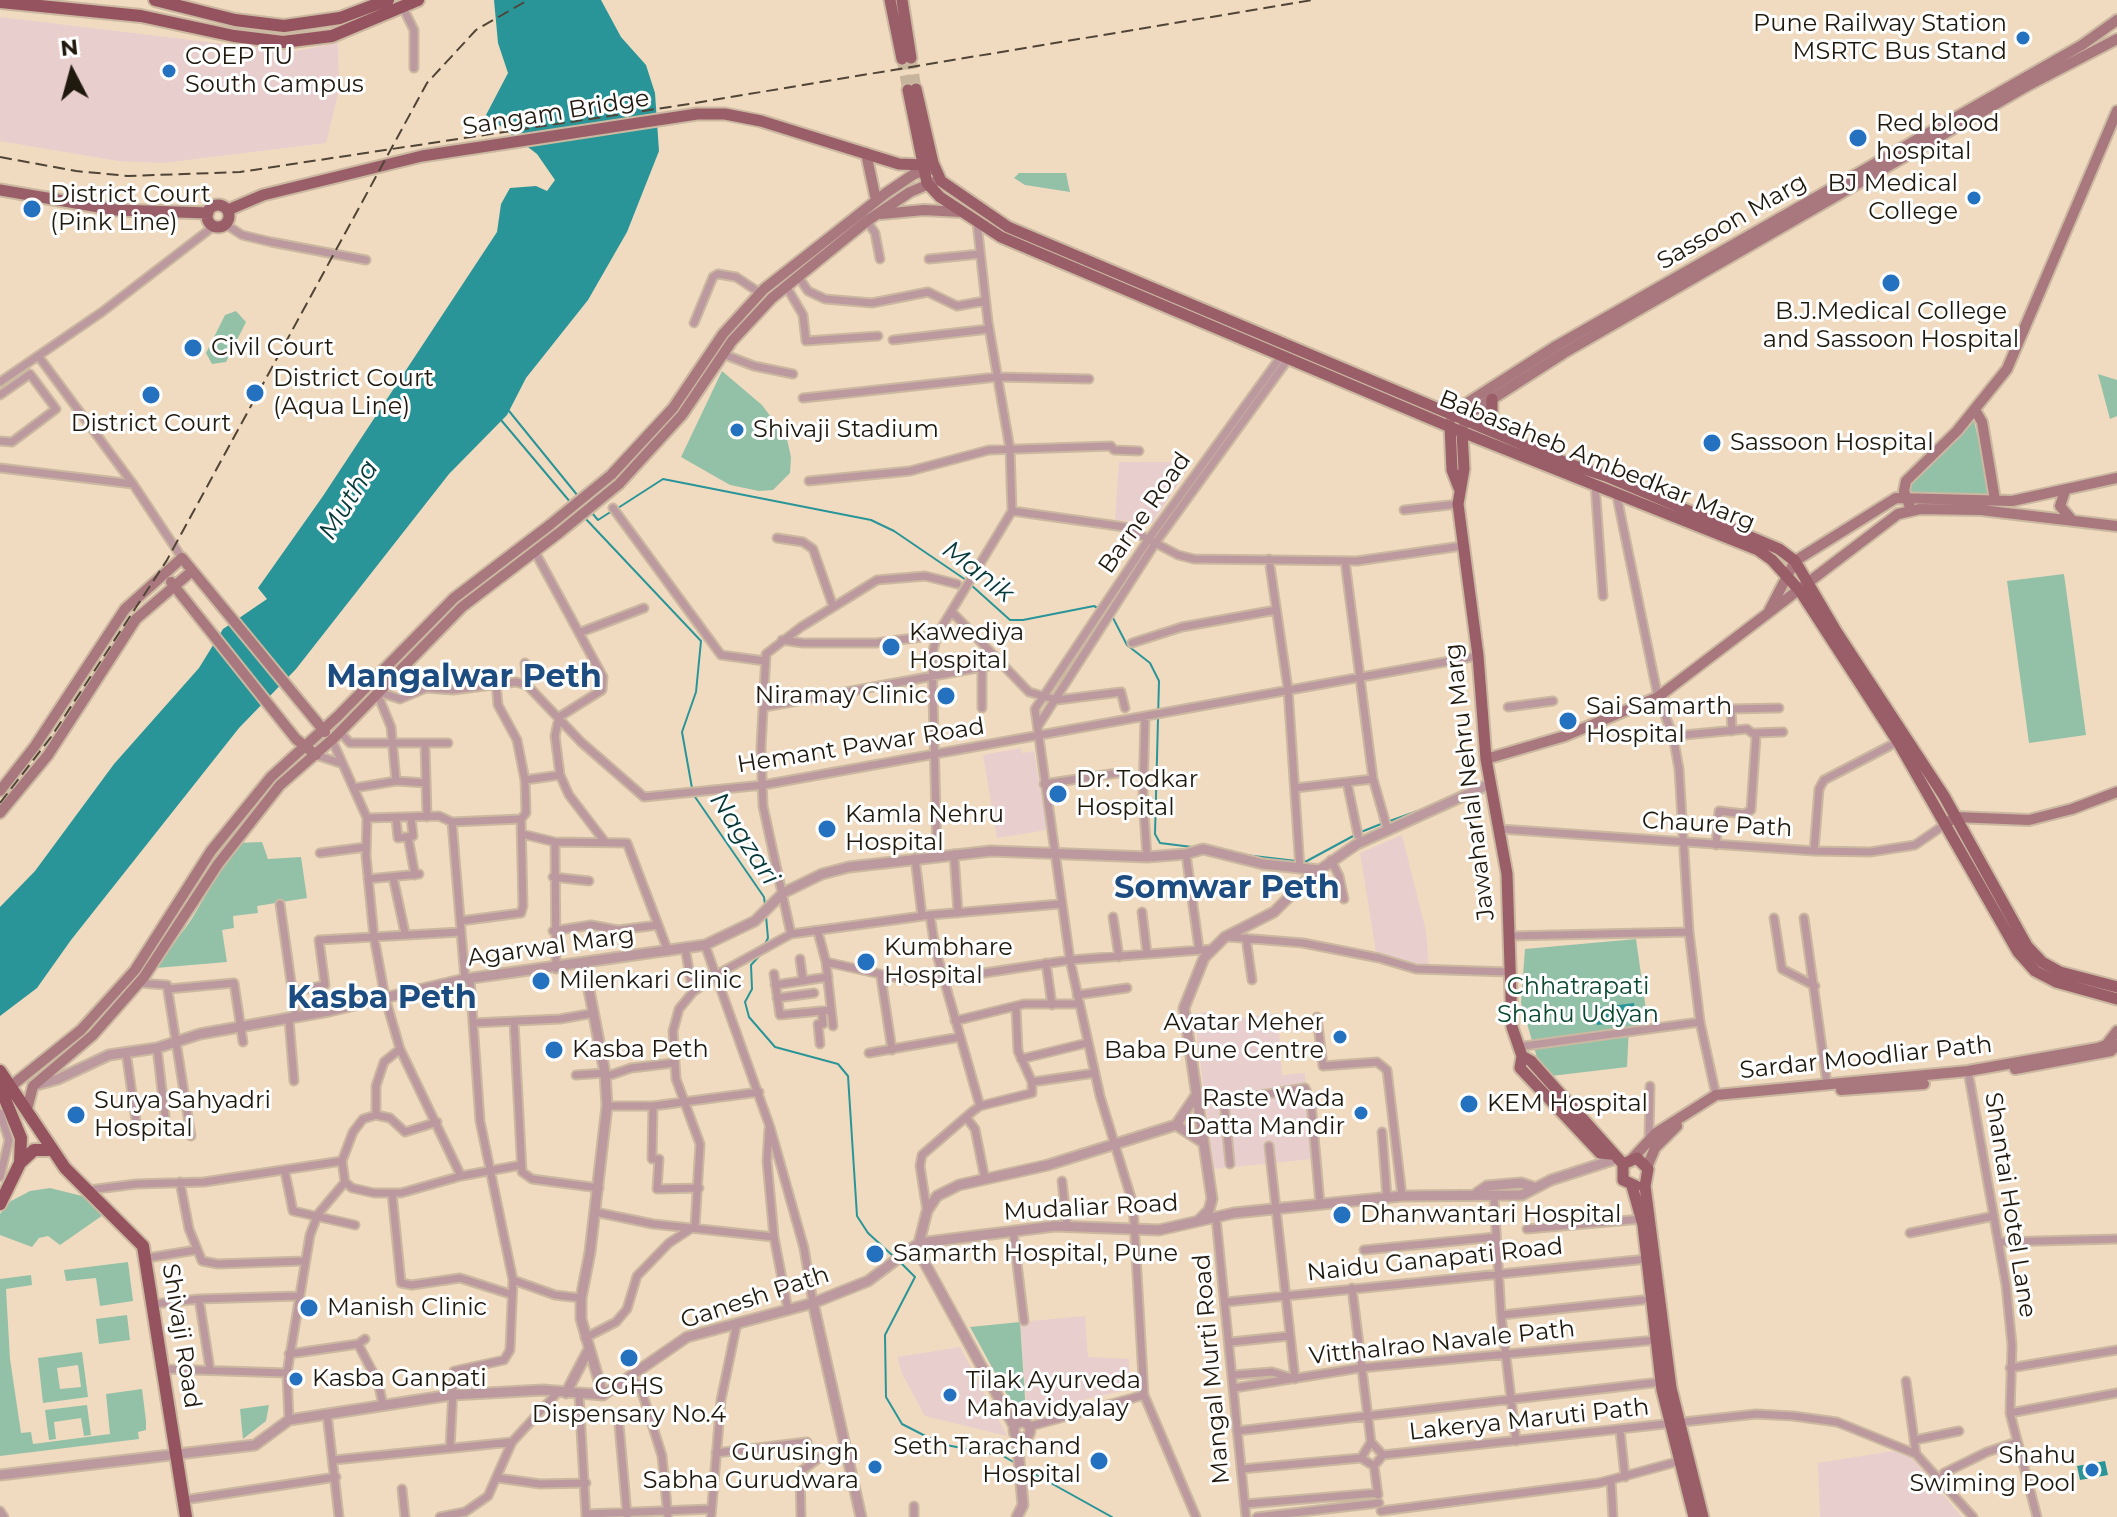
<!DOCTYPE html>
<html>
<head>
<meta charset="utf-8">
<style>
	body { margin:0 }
	#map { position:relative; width:2117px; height:1517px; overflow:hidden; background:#f1dbc0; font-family:Montserrat,sans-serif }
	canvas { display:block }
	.north { position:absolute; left:32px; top:32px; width:80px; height:80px; -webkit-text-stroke:6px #fff; paint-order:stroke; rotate:354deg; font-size:22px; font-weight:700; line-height:32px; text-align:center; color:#20190e }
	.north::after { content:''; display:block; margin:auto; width:28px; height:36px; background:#20190e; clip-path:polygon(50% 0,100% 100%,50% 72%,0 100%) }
</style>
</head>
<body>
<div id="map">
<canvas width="2117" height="1517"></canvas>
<div class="north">N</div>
</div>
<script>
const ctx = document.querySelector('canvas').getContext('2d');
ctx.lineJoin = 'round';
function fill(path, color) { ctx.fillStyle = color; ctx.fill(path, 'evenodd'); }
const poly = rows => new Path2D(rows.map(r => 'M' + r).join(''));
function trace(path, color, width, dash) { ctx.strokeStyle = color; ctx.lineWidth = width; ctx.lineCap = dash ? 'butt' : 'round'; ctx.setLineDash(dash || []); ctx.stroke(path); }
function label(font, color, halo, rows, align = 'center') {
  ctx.font = font + ' Montserrat,sans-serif'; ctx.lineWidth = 6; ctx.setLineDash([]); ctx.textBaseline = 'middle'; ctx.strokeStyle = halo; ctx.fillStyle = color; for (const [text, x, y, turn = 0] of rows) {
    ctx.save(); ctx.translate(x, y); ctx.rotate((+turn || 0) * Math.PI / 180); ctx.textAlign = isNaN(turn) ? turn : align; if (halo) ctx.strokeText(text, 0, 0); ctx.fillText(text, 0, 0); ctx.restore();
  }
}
fill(poly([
	[0,17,274,50,296,51,338,43,339,90,326,143,162,163,118,161,0,141],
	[1119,462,1192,462,1153,523,1115,520],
	[1021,748,1022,753,1034,751,1047,830,997,838,983,755],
	[1402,835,1426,931,1429,966,1416,965,1376,952,1360,853],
	[1214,1011,1217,1022,1278,1013,1282,1075,1305,1073,1312,1159,1214,1169,1194,1014],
	[1085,1316,1088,1357,1129,1359,1130,1389,1027,1413,1020,1322],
	[960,1347,1007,1436,925,1416,902,1374,897,1357],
	[1893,1451,1912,1458,1962,1517,1820,1517,1818,1463]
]), '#e9cece');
fill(poly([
	[1019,173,1066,173,1070,192,1025,185,1014,178],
	[236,311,246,322,226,362,212,364,206,353,225,315],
	[722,371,762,405,787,439,791,457,790,473,773,490,759,491,730,485,681,457],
	[2098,374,2117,380,2117,416,2110,419],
	[1973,417,1988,479,1987,496,1911,496,1911,485],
	[2064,574,2086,735,2029,743,2007,581],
	[262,842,268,859,301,857,307,898,257,906,258,913,233,916,234,928,222,930,227,962,156,968,191,920,237,843],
	[1636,939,1648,1024,1629,1027,1627,1067,1551,1076,1538,1061,1521,1003,1525,949],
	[50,1188,82,1196,106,1213,60,1245,48,1236,39,1238,32,1247,0,1235,0,1214,11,1201,30,1191],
	[128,1262,133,1301,100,1306,96,1278,66,1281,64,1270],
	[31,1275,32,1285,6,1289,10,1359,21,1433,31,1432,33,1444,110,1434,106,1394,142,1389,146,1421,146,1430,138,1432,139,1439,0,1456,0,1279],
	[127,1315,130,1340,99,1344,96,1319],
	[1020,1322,1026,1413,1021,1412,1006,1393,970,1327],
	[82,1352,88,1397,43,1403,38,1358],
	[78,1365,81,1387,60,1389,57,1368],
	[87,1405,91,1435,84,1436,81,1418,54,1422,56,1439,49,1440,45,1410],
	[269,1405,266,1421,243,1439,240,1409]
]), '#93c1a8');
fill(poly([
	[494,0,601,0,621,37,646,65,655,93,659,151,627,232,588,300,526,378,507,415,449,474,296,669,239,728,71,940,37,988,0,1016,0,907,35,871,114,764,199,668,223,629,267,599,258,588,323,496,497,232,501,204,510,188,536,186,547,191,555,180,537,154,486,115,508,73,498,43],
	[1634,1003,1636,1020,1597,1025,1595,1008],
	[2105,1461,2108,1475,2080,1480,2077,1466]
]), '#2a9598');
trace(poly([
	[509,411,578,496],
	[501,420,571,503],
	[618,508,663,479,871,520,894,531,966,580],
	[592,513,598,520,612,511],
	[584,517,701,641,696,692,682,732,692,788],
	[970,584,1010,620,1023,620,1094,606,1107,613],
	[1112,616,1127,645,1150,663,1159,681,1155,834,1160,843,1192,847],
	[693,794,764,897,765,905],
	[1387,822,1426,808],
	[1361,832,1381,824],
	[1245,855,1305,862,1355,835],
	[765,944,768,938,766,916],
	[761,954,751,965,752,989,745,1002,749,1017,775,1047,838,1064,848,1076,857,1216,868,1233,893,1256],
	[901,1263,915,1277,885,1335,886,1397,902,1424,941,1444,1003,1456,1017,1464],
	[1022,1467,1112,1517]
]), '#2a9598', 2);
trace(poly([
	[911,58,916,89],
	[902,59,908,90]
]), '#c7b49c', 11, [11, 5.5]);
const minor = poly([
	[402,6,414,30,414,68],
	[867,221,875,233,880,259],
	[225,224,242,235,271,242,366,260],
	[929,259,980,254],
	[798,276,808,291,825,299,872,303,928,292,957,306,985,301],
	[786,286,803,315,806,341,878,336],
	[694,323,713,277,718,274,736,277,760,293],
	[893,340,989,329],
	[723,354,754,366,793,374],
	[39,357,133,484,182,558],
	[0,382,102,312,214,226],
	[0,395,30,374,56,409,12,442,0,441],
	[803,398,997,377,1089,379],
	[0,468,133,484],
	[809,481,910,471,989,450,1111,446,1114,450,1139,451],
	[1595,484,1603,596],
	[1616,492,1658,697,1673,736,1679,769,1689,932,1700,1022,1716,1095],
	[613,508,721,655,765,661],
	[1404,510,1458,504],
	[1012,511,1125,527,1178,555,1194,559,1357,561,1462,546],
	[777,538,803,542,813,549,833,606],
	[535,552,603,677,602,690,559,717,555,736,560,775,569,795,605,842],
	[1269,559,1288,689,1300,869],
	[1345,561,1373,779,1388,831],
	[957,584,925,576,877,580,801,627,766,654,761,748,763,806,791,934,930,915,1060,904],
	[952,612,1029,692,1057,700,1121,692,1125,708],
	[581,632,644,608],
	[782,640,803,643,876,643,937,635],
	[1132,643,1182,627,1276,610],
	[525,663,527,685],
	[982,667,982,708],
	[379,692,400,699,426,688,453,690,516,682,527,685,581,742,644,797,763,785,1478,656],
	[377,693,391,727,396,781],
	[764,707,999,664],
	[1508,707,1553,701],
	[1145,717,1143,798,1147,857],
	[1038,726,1156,542,1289,358],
	[1732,731,1731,709,1779,708],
	[340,732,350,743,448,743],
	[1755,733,1783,732],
	[1673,736,1747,729,1756,736,1751,810,1744,814,1719,811,1716,845],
	[332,740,367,818,366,856,374,937,385,997,400,1049,461,1176],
	[425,745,427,817],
	[316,755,343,764],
	[525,780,560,775],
	[1347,782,1358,835],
	[1044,784,1118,773],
	[354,788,396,781,426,783],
	[1295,788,1373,779],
	[367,818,439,816,452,822,521,819],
	[396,819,398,838,413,836,411,818],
	[452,822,465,979],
	[1500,829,1814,851,1819,789,1824,780,1901,740],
	[522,834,555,842,627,843,668,951],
	[408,837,415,875],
	[555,842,556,969],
	[1814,851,1870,852,1915,845,1947,823],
	[320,853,366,847],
	[954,854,958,913],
	[1186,854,1199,949],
	[937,855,932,655,937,635,1012,511,1010,449,988,322,977,223],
	[915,858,922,916],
	[1331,860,1339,876,1344,899],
	[393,877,405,933],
	[553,877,589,881],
	[368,879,419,874],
	[280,904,296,1017],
	[1142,912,1147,954],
	[930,915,935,948,980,1106],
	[1113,917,1119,957],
	[1774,918,1782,969,1815,986],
	[1804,918,1827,1084],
	[460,921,521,913,523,906,521,819,526,813,525,780,517,740,498,705,496,684],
	[553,931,591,925,618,930,658,925],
	[818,932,826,962,907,980,945,979,1070,960,1214,949],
	[1510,936,1689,932],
	[1228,937,1303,943,1379,958,1416,969,1509,972],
	[1246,938,1252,980],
	[705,945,770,1127,804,1248,813,1303],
	[685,948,693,992],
	[800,959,803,981],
	[826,962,833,1026],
	[1046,963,1052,1005],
	[774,974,780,1015,831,1010],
	[881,977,892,1050],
	[139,983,167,985,191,1136],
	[775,985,828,977],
	[168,989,234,983,243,1042],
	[293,992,325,985,319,940,461,932],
	[1077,995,1127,988],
	[777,998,814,993],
	[1016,1008,1018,1051,1032,1082],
	[1317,1017,1323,1066,1377,1062,1387,1070,1402,1196],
	[289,1019,294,1081],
	[955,1021,1024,1004,1079,1004],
	[514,1022,522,1172,532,1179,599,1188],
	[473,1023,560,1019,594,1013],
	[820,1044,818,1024,823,1024,822,1012],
	[1517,1047,1700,1022],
	[157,1048,165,1116],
	[126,1052,136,1121],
	[869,1053,960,1037],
	[1021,1059,1087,1043],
	[1968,1071,2006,1285,2012,1345,2010,1413,2037,1517],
	[576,1075,605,1073],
	[605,1077,631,1068,674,1063],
	[607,1106,653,1106,759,1092],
	[653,1106,652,1159,659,1159,657,1189,699,1188],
	[0,1113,9,1140,0,1177],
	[376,1115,390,1118,405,1132,437,1122],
	[966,1117,975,1129,985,1179],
	[769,1129,767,1161,774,1237,788,1310],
	[1382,1132,1387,1198],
	[1649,1139,1650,1086],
	[1230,1164,1224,1101,1305,1088,1311,1102,1320,1204],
	[285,1172,293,1211,355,1225],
	[1062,1181,1067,1226],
	[180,1182,189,1229,202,1261,218,1264,304,1261],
	[345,1182,352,1188,374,1193,401,1193,461,1176,521,1165],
	[89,1190,136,1184,204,1182,342,1161],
	[392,1193,401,1283,412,1285,460,1278,510,1294],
	[1494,1198,1501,1315,1516,1441],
	[927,1211,920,1166,922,1155,973,1111,980,1106,1032,1093,1032,1082,1095,1073],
	[595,1212,653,1224,774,1237],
	[1216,1218,1246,1517],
	[1527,1229,1642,1219],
	[1013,1231,1024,1321],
	[1910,1233,1994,1216],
	[1999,1242,2117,1239],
	[1364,1250,1496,1237],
	[147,1258,196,1250],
	[513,1280,555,1295,581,1298],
	[1352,1288,1371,1442],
	[199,1299,298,1296],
	[1227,1302,1647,1259],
	[154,1304,199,1299,210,1369],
	[1501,1315,1643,1300],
	[585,1338,616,1322,627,1309,637,1276,669,1243,695,1226,700,1144,676,1079,673,1031,679,1009,693,992,716,975,791,934],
	[365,1339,358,1344,378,1382,383,1405],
	[1231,1342,1289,1336],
	[289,1354,358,1344],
	[2010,1368,2117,1350],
	[164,1369,287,1373],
	[631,1375,642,1392,662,1456,668,1517],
	[1233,1375,1272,1372,1295,1379,1269,1146],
	[1906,1381,1916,1454],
	[1234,1388,1360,1368,1656,1340],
	[579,1394,586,1517],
	[618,1413,627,1515],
	[2010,1413,2117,1393],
	[327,1414,339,1517],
	[289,1420,287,1373,310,1235,318,1214,345,1182,342,1161,353,1132,363,1119,376,1115,376,1086,384,1062,400,1049],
	[1031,1426,1144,1395],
	[1620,1430,1625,1477],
	[1237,1431,1661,1382],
	[1915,1440,1959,1431],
	[1371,1442,1383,1455,1374,1466,1361,1458,1371,1442],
	[450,1448,454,1371,504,1360,510,1350,513,1280,480,1121,470,979],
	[716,1453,807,1442,809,1462],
	[1383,1455,1756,1414,1793,1416,1837,1422,1916,1454,1973,1517],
	[334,1460,512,1442,558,1392],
	[1374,1466,1378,1495],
	[1241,1469,1361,1458],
	[498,1478,540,1484,586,1483],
	[1611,1481,1613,1517],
	[1941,1482,1944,1473,1987,1452,2017,1442],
	[402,1489,405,1517],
	[184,1500,336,1477],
	[1245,1504,1378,1493],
	[0,1511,4,1517],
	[1381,1511,1599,1483,1680,1461],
	[586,1514,711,1509],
	[440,1517,465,1512,488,1496,512,1442],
	[711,1517,721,1400,737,1323],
	[801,1517,800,1472,819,1458,847,1454],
	[914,1517,914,1506],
	[1196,1517,1144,1395,1133,1204,1100,1096,1070,960,1035,709,1150,537,1282,355],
	[1257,1517,1379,1503]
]);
const tertiary = poly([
	[584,964,605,1073,607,1106,590,1252,581,1298,581,1319,603,1395],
	[33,1086,58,1079,109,1055,157,1048,200,1034,329,1011,465,979,705,945,755,921,783,893,822,874,849,867,991,851,1147,857,1186,854,1203,849,1263,864,1319,870],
	[1176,1125,1204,1143],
	[1477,1193,1487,1186,1521,1183,1533,1187],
	[1199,1220,1209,1210,1212,1199,1184,1008,1204,958,1225,937,1274,912,1308,878,1357,844,1490,784],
	[919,1243,1055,1226,1159,1230,1234,1213,1402,1196,1522,1195,1551,1180,1616,1159],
	[919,1243,927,1211,937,1196,959,1185,1048,1165,1176,1125,1197,1094],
	[916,1247,1014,1426],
	[813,1303,861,1517],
	[566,1393,589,1349],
	'1014 1430a8 8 0 1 1 16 0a8 8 0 1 1-16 0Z',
	[1017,1438,1023,1505,1017,1517],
	[0,1475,255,1445,289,1420,451,1395,543,1390,603,1395,687,1337,813,1303,868,1281,919,1243]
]);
const secondary = poly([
	[866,153,876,200],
	[881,214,924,210,961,212],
	[1975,410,1982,422,1995,500],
	[1451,419,1464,405,1556,346,2082,45,2117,20],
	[1464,425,1472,412,1564,353,2029,85,2117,39],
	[611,475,673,408,723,334,764,289,886,193,914,174,933,169],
	[619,484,682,415,732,341,772,298,867,221,910,192,934,182],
	[2065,491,2060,506,2071,519],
	[1911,510,1904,491,1906,481,1957,431,2007,369,2117,111],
	[171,582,296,739,316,755],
	[1769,611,1795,561,1896,498,2012,501,2117,478],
	[1486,759,1565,736,1658,697,1898,514,1920,509,1981,510,2117,526],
	[0,791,35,746,125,609,182,558,325,732],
	[0,813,48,755,136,619,192,571],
	[1947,823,1955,817,2029,820,2072,809,2117,792],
	[2015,1069,2111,1051,2117,1045],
	[1841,1090,1924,1084],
	[5,1091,81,1030,135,970,211,851,271,777,338,716,454,598,551,524],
	[27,1109,33,1086,93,1035,144,977,218,864,280,785,335,737,462,607,559,533],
	[1632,1159,1656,1133,1716,1095,1968,1071,2098,1048,2106,1045,2117,1031],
	[1647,1167,1655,1148,1677,1126]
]);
const primary = poly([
	[890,0,902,59],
	[902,0,911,58],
	[916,89,933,163,941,181,1008,227,1569,464,1606,476,1779,549,1795,561,1836,631,1944,796,2027,946,2042,962,2060,972,2117,987],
	[908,90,927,183,940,197,1001,237,1462,432,1758,550,1772,560,1800,591,1898,742,2018,952,2035,971,2056,982,2117,999],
	[0,190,116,210,208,213],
	'207 216a11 11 0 1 1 22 0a11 11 0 1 1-22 0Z',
	[228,210,263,195,422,156,697,114,725,114,761,121,899,164,925,165],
	[1492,399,1492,421,1507,435],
	[1450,426,1452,470,1459,488],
	[1462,432,1464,469,1458,504,1478,656,1486,759,1507,874,1512,1027,1522,1056,1520,1068,1600,1153,1610,1154],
	[1522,1056,1531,1061,1623,1164],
	[1623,1164,1637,1158,1648,1169,1645,1186,1671,1388,1703,1517],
	[1623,1164,1623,1180,1636,1186],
	[1632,1186,1643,1225,1662,1390,1694,1517]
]);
const trunk = poly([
	[155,0,235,20,284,26,340,18,388,0],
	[0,2,141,16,234,36,283,42,332,36,418,0],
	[0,1071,65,1168,143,1246,186,1517],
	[0,1087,21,1138,20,1163,0,1204],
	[20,1163,34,1150,50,1150]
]);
trace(minor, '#cbb8a0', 11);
trace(tertiary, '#cbb8a0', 13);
trace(secondary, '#cbb8a0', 14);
trace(primary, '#cbb8a0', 15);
trace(trunk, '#cbb8a0', 16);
trace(minor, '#bc999e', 7);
trace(tertiary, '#bc999e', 9);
trace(secondary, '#a9777e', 10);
trace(primary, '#9a5e68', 11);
trace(trunk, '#94535e', 12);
trace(poly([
	[0,157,76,171,128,176,240,172,689,104,1313,0],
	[0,803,51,737,167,560,427,83,476,30,528,0]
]), '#4f4436', 2, [12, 6]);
const secondaryBridge = poly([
	[551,524,611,475],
	[559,533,619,484]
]);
trace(secondaryBridge, '#cbb8a0', 14, []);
trace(secondaryBridge, '#a9777e', 10);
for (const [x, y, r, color] of [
	[2023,38,8,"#2471c0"],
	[169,71,8,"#2471c0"],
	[1858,138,10,"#2471c0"],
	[1974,198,8,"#2471c0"],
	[32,209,10,"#2471c0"],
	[1891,283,10,"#2471c0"],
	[193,348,10,"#2471c0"],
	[255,393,10,"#2471c0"],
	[151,395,10,"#2471c0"],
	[737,430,8,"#2471c0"],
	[1712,443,10,"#2471c0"],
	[891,647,10,"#2471c0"],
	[946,696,10,"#2471c0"],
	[1568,721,10,"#2471c0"],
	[1058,794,10,"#2471c0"],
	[827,829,10,"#2471c0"],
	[866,962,10,"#2471c0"],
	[541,981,10,"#2471c0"],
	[1340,1037,8,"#2471c0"],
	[554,1050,10,"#2471c0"],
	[1469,1104,10,"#2471c0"],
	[1361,1113,8,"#2471c0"],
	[76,1115,10,"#2471c0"],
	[1342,1215,10,"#2471c0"],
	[875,1254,10,"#2471c0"],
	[309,1308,10,"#2471c0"],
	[629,1358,10,"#2471c0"],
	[296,1379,8,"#2471c0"],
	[950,1395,8,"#2471c0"],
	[1099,1461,10,"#2471c0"],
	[875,1467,8,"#2471c0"],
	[2092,1470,8,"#2471c0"]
]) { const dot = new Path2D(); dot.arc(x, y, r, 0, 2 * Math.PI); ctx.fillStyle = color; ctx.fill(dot); trace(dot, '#fff', 3); }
label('24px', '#20190e', '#fff', [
	["Pune Railway Station",2007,24,"right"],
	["MSRTC Bus Stand",2007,52,"right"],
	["COEP TU",185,57],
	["South Campus",185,85],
	["Red blood",1876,124],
	["hospital",1876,152],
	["BJ Medical",1958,184,"right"],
	["College",1958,212,"right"],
	["District Court",50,195],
	["(Pink Line)",50,223],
	["B.J.Medical College",1891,312,"center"],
	["and Sassoon Hospital",1891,340,"center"],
	["Civil Court",211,348],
	["District Court",273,379],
	["(Aqua Line)",273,407],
	["District Court",151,424,"center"],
	["Shivaji Stadium",753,430],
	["Sassoon Hospital",1730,443],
	["Kawediya",909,633],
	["Hospital",909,661],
	["Niramay Clinic",928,696,"right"],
	["Sai Samarth",1586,707],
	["Hospital",1586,735],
	["Dr. Todkar",1076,780],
	["Hospital",1076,808],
	["Kamla Nehru",845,815],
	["Hospital",845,843],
	["Kumbhare",884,948],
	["Hospital",884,976],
	["Milenkari Clinic",559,981],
	["Avatar Meher",1324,1023,"right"],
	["Baba Pune Centre",1324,1051,"right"],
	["Kasba Peth",572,1050],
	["Raste Wada",1345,1099,"right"],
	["Datta Mandir",1345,1127,"right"],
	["Surya Sahyadri",94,1101],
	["Hospital",94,1129],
	["KEM Hospital",1487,1104],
	["Dhanwantari Hospital",1360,1215],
	["Samarth Hospital, Pune",893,1254],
	["Manish Clinic",327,1308],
	["Kasba Ganpati",312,1379],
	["Tilak Ayurveda",966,1381],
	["Mahavidyalay",966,1409],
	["CGHS",629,1387,"center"],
	["Dispensary No.4",629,1415,"center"],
	["Seth Tarachand",1081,1447,"right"],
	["Hospital",1081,1475,"right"],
	["Gurusingh",859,1453,"right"],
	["Sabha Gurudwara",859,1481,"right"],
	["Shahu",2076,1456,"right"],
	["Swiming Pool",2076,1484,"right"]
], 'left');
label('24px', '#20190e', '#fff', [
	["Sangam Bridge",556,113,-9],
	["Sassoon Marg",1732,222,-30],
	["Babasaheb Ambedkar Marg",1597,461,22],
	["Barne Road",1145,513,-55],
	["Hemant Pawar Road",861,746,-9],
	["Jawaharlal Nehru Marg",1470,782,-97],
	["Chaure Path",1717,825,3],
	["Agarwal Marg",551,947,-8],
	["Sardar Moodliar Path",1866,1058,-6],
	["Shantai Hotel Lane",2010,1205,81],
	["Mudaliar Road",1091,1208,-3],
	["Naidu Ganapati Road",1435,1260,-6],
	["Ganesh Path",755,1298,-18],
	["Shivaji Road",181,1336,81],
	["Vitthalrao Navale Path",1442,1343,-6],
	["Mangal Murti Road",1212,1369,-95],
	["Lakerya Maruti Path",1529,1420,-6]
]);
label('24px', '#0a4830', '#fff', [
	["Chhatrapati",1578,987],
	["Shahu Udyan",1578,1015]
]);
label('italic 26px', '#063839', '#fff', [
	["Mutha",349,500,-58],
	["Manik",978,572,38],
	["Nagzari",744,839,57]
]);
label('bold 32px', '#1d4c80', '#fff', [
	["Mangalwar Peth",464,678],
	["Somwar Peth",1227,889],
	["Kasba Peth",382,999]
]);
</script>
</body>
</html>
